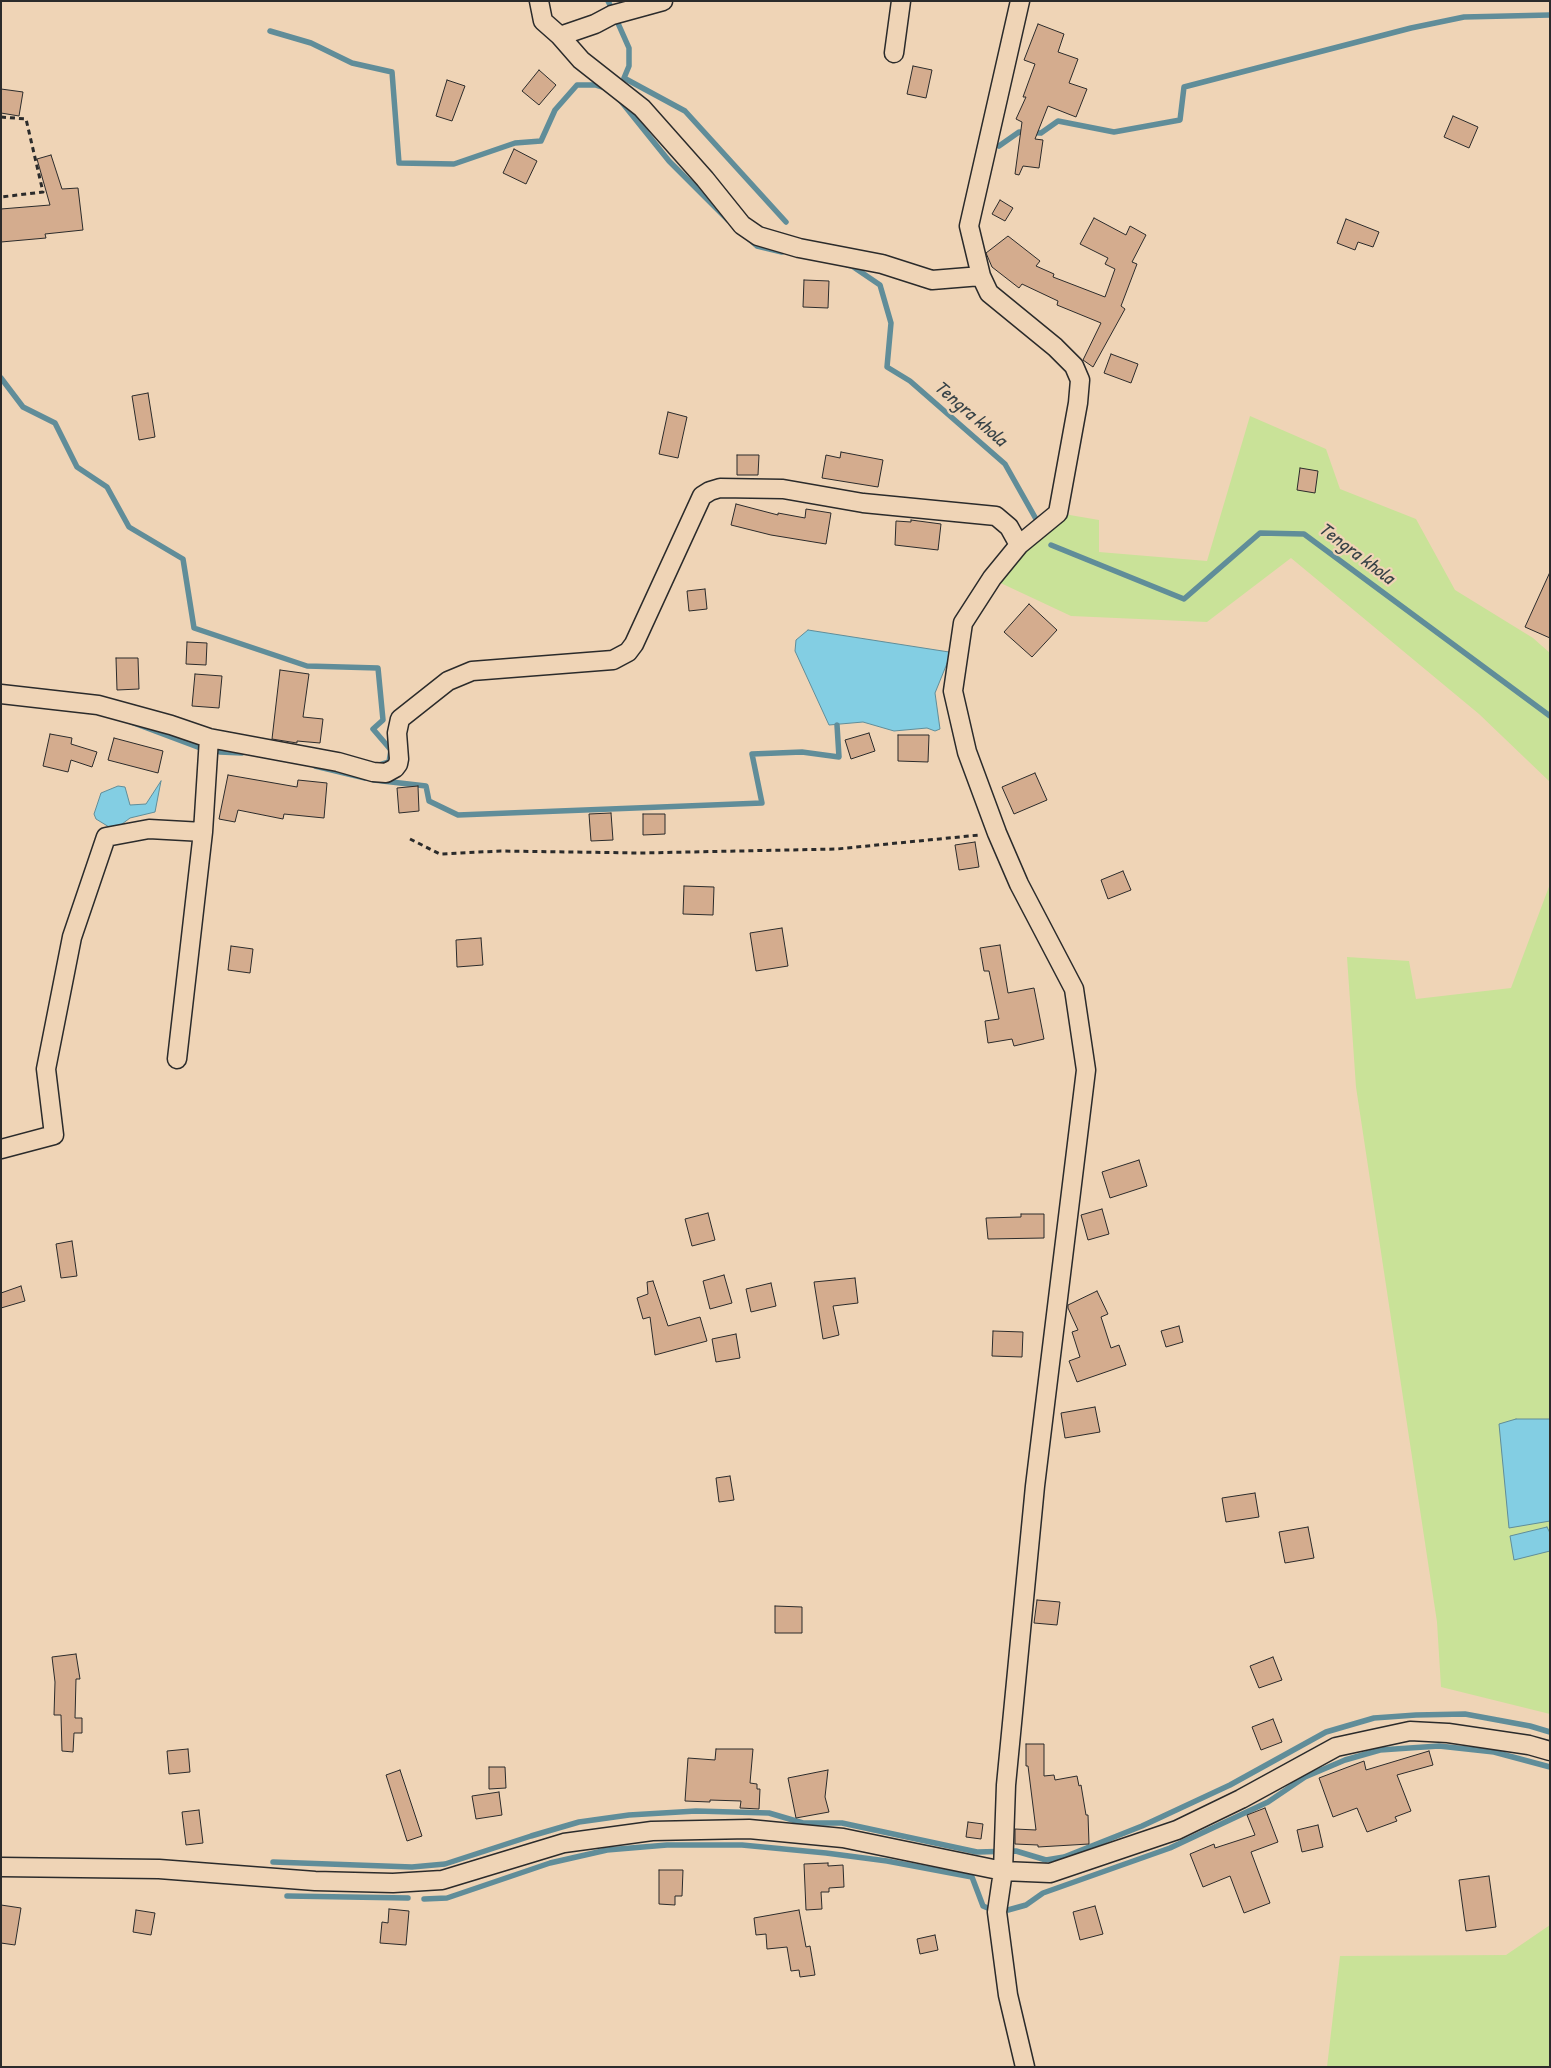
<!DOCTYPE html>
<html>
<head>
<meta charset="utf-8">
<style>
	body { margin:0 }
	#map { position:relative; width:1551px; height:2068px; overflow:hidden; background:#efd4b6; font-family:"Patrick Hand",sans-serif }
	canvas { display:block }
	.frame { position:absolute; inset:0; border:2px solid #2b2b2b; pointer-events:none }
</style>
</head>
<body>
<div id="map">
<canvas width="1551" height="2068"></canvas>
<div class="frame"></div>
</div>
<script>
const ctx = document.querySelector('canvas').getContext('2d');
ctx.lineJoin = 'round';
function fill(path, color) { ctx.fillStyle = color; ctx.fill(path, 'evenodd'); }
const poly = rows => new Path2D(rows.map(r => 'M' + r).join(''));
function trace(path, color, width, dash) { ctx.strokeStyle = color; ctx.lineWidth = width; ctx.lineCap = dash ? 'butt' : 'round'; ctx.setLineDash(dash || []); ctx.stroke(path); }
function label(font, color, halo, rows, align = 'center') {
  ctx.font = font + ' "Patrick Hand",sans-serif'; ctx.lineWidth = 4.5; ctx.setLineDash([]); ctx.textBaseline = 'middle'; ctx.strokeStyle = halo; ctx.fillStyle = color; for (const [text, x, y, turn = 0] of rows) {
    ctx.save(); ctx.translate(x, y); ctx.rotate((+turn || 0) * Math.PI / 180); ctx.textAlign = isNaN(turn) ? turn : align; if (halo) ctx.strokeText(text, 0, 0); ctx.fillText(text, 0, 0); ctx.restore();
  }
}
fill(poly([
	[1250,416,1326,449,1340,489,1416,519,1455,590,1533,638,1550,653,1550,782,1479,714,1291,558,1207,622,1071,616,992,579,1058,513,1099,520,1099,552,1207,561],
	[1550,884,1550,1714,1441,1687,1437,1622,1356,1087,1347,957,1409,961,1416,999,1511,988],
	[1550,1925,1550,2067,1327,2067,1340,1956,1506,1955]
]), '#c9e298');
const water = poly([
	[808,630,949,652,950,656,935,693,940,729,935,731,927,728,894,731,863,722,829,725,795,651,796,640,808,630],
	[161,781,155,812,130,818,114,830,96,819,94,814,101,793,118,786,125,787,130,805,146,804,161,781],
	[1516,1419,1550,1419,1550,1521,1509,1528,1499,1424,1516,1419],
	[1547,1527,1550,1533,1550,1551,1514,1560,1510,1536,1547,1527]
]);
fill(water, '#83cee3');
trace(water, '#608d99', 1);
trace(poly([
	[608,1,610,5],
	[617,21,629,48,629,66,624,78,685,111,786,222],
	[270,31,311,43,352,63,392,72,399,163,454,164,515,143,541,141,555,110,577,85,596,85,609,89],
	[620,100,669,161,728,220],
	[999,146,1019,132,1041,133,1058,121,1114,132,1180,120,1184,87,1411,28,1464,17,1550,15],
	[749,239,757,246,782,252],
	[847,265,852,266,880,285,891,323,887,367,910,381,1005,464,1036,519],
	[1,378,23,407,55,423,77,467,107,487,129,527,183,559,194,628,307,666,378,668,383,720,373,729,391,750,389,762,376,766],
	[1051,545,1184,599,1260,533,1304,534,1550,716],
	[131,722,203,749],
	[220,752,242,753],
	[315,766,365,778],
	[374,780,426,786,429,801,458,815,762,803,752,754,802,752,839,757,837,725],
	[273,1862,412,1867,445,1864,531,1836,579,1822,629,1815,696,1811,769,1813,803,1823,842,1823,977,1852,1016,1851,1046,1860,1064,1857,1142,1826,1230,1785,1326,1732,1374,1718,1416,1715,1465,1714,1530,1726,1550,1732],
	[287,1896,408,1898],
	[424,1899,447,1898,550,1863,607,1850,667,1845,742,1845,826,1853,887,1861,972,1877,983,1906,990,1909],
	[1008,1910,1026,1905,1043,1893,1170,1848,1268,1802,1305,1777,1345,1760,1380,1750,1439,1746,1494,1752,1550,1767]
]), '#608d99', 5.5);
const building = poly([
	[1038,24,1064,34,1058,52,1078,59,1069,83,1087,89,1076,117,1048,106,1035,139,1043,140,1039,168,1023,166,1019,175,1015,174,1022,122,1016,119,1026,97,1023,97,1035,64,1024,60,1038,24],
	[913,66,932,70,926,98,907,94,913,66],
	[539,70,556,85,539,105,522,91,539,70],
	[447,80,465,86,452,121,436,116,447,80],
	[1,89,23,92,19,116,1,113,1,89],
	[1453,116,1478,127,1469,148,1444,137,1453,116],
	[514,149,537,161,526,184,503,173,514,149],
	[51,155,62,189,78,188,83,230,45,234,46,238,1,242,1,209,50,205,37,159,51,155],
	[1000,200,1013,208,1005,221,992,214,1000,200],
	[1094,218,1126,235,1130,226,1146,235,1132,262,1137,264,1121,306,1125,309,1093,367,1083,360,1101,323,1057,305,1058,301,1022,284,1019,288,992,267,986,253,1008,236,1040,261,1036,266,1054,274,1053,277,1105,297,1115,269,1105,264,1108,258,1080,244,1094,218],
	[1346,219,1379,232,1373,247,1358,242,1355,250,1337,243,1346,219],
	[804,280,829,281,828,308,803,307,804,280],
	[1111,354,1138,364,1131,383,1104,373,1111,354],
	[148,393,155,437,139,440,132,396,148,393],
	[668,412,687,417,678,458,659,454,668,412],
	[841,452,883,460,878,487,822,478,826,455,840,458,841,452],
	[737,455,759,455,758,475,737,475,737,455],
	[1300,468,1318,471,1315,493,1297,490,1300,468],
	[736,504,778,515,778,513,805,518,806,509,831,513,826,544,771,535,731,525,736,504],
	[911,520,941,524,938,550,895,545,896,521,911,522,911,520],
	[1550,572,1550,638,1525,627,1550,572],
	[705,589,707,609,689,611,687,591,705,589],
	[1029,604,1057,630,1032,657,1004,632,1029,604],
	[187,642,207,643,206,665,186,664,187,642],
	[116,658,138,658,139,689,117,690,116,658],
	[280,670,309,674,303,717,323,719,320,743,297,741,297,743,272,739,280,670],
	[195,674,222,676,219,708,192,706,195,674],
	[869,733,875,751,851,759,845,740,869,733],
	[50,734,72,738,71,744,97,752,92,767,71,760,68,772,43,766,50,734],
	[898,735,929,735,928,762,898,761,898,735],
	[114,738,163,751,158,773,108,760,114,738],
	[1035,773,1047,800,1014,814,1002,787,1035,773],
	[228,775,297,787,298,780,327,783,324,818,284,814,283,819,238,810,235,822,219,819,228,775],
	[418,786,419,811,399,813,397,788,418,786],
	[611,813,613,840,591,841,589,814,611,813],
	[643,814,665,814,665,834,643,835,643,814],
	[975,842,979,867,959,870,955,845,975,842],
	[1123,871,1131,890,1108,899,1101,880,1123,871],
	[684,886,714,887,713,915,683,914,684,886],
	[782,928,788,966,756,971,750,933,782,928],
	[481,938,483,965,457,967,456,940,481,938],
	[1000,945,1008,993,1034,988,1044,1039,1014,1046,1012,1039,988,1043,985,1021,999,1019,989,971,984,971,980,948,1000,945],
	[231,946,253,949,250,973,228,970,231,946],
	[1139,1160,1147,1186,1110,1198,1102,1172,1139,1160],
	[1102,1209,1109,1234,1088,1240,1081,1215,1102,1209],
	[708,1213,715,1240,692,1246,685,1219,708,1213],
	[1021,1214,1044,1214,1044,1238,988,1239,986,1218,1021,1217,1021,1214],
	[72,1241,77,1276,61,1278,56,1244,72,1241],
	[724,1275,732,1303,710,1309,703,1281,724,1275],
	[855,1278,858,1303,833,1306,839,1335,823,1339,814,1282,855,1278],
	[653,1281,668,1326,700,1317,707,1341,655,1355,650,1317,643,1319,637,1298,648,1294,647,1282,653,1281],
	[771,1283,776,1306,751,1312,746,1289,771,1283],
	[21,1286,25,1301,1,1308,1,1293,21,1286],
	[1097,1291,1108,1314,1101,1317,1111,1348,1119,1345,1126,1365,1077,1382,1069,1361,1080,1357,1072,1332,1078,1330,1068,1308,1068,1305,1097,1291],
	[1179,1326,1183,1342,1166,1347,1161,1331,1179,1326],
	[993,1331,1023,1332,1022,1357,992,1356,993,1331],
	[736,1334,740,1358,716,1362,712,1339,736,1334],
	[1095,1407,1100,1432,1065,1438,1061,1413,1095,1407],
	[730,1476,734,1500,719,1502,716,1478,730,1476],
	[1255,1493,1259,1517,1226,1522,1222,1498,1255,1493],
	[1308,1527,1314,1558,1285,1563,1279,1532,1308,1527],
	[1037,1600,1060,1602,1057,1625,1034,1623,1037,1600],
	[775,1606,802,1607,802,1633,775,1633,775,1606],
	[76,1654,80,1679,76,1679,75,1718,82,1718,82,1733,74,1733,73,1752,62,1751,61,1715,54,1715,55,1682,52,1657,76,1654],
	[1273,1657,1282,1680,1259,1688,1250,1666,1273,1657],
	[1273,1719,1282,1742,1261,1750,1252,1727,1273,1719],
	[1026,1744,1044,1744,1044,1776,1054,1775,1055,1780,1077,1776,1079,1786,1081,1785,1086,1815,1088,1815,1089,1844,1038,1847,1038,1845,1015,1844,1015,1829,1036,1830,1028,1766,1026,1766,1026,1744],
	[188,1749,190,1772,169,1774,167,1751,188,1749],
	[716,1749,753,1749,750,1783,757,1784,757,1789,760,1789,759,1809,740,1808,741,1801,710,1800,710,1802,685,1801,688,1758,715,1760,716,1749],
	[1429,1751,1433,1765,1397,1775,1411,1811,1395,1817,1397,1821,1367,1832,1357,1808,1333,1817,1319,1778,1364,1761,1366,1770,1429,1751],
	[489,1767,505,1767,506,1788,489,1789,489,1767],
	[400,1770,422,1836,407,1841,386,1775,400,1770],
	[828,1770,825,1797,829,1812,796,1818,788,1778,828,1770],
	[499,1792,502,1815,476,1819,472,1796,499,1792],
	[1265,1808,1278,1842,1251,1852,1270,1903,1244,1913,1230,1876,1203,1887,1190,1854,1214,1844,1215,1848,1255,1835,1247,1815,1265,1808],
	[199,1810,203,1843,186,1845,182,1812,199,1810],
	[968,1822,983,1824,981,1839,966,1837,968,1822],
	[1318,1825,1323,1847,1302,1852,1297,1830,1318,1825],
	[828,1863,828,1866,843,1865,844,1887,829,1888,829,1892,821,1892,822,1909,806,1910,804,1864,828,1863],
	[659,1870,683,1870,682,1896,675,1896,675,1905,659,1904,659,1870],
	[1489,1876,1496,1927,1466,1931,1459,1880,1489,1876],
	[1,1905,21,1908,15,1945,1,1943,1,1905],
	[1095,1906,1103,1934,1080,1940,1073,1912,1095,1906],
	[389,1909,409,1911,406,1945,380,1943,382,1922,388,1923,389,1909],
	[136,1910,155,1913,151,1935,133,1932,136,1910],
	[799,1910,806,1947,810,1946,815,1975,800,1977,799,1970,791,1971,787,1947,767,1949,766,1934,756,1935,754,1918,799,1910],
	[935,1935,938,1950,920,1954,917,1939,935,1935]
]);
fill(building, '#d4ac8e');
trace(building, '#2b2b2b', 1);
const street = poly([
	[539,1,543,21,560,36,581,60,642,108,705,179,742,225,758,236,799,248,882,264,932,280,981,276],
	[1020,1,969,226,981,276,989,293,1055,347,1074,366,1080,380,1078,403,1058,513,1019,545,992,578,963,623,953,691,967,752,997,833,1019,884,1074,989,1086,1070,1035,1486,1006,1785,1003,1871,997,1912,1008,1995,1025,2067],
	[560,36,595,24,612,15,663,1],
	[894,53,901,1],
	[1,694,98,705,171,725,209,738,338,762,373,772,386,773,395,768,398,764,399,759,397,733,400,719,448,681,472,671,613,660,628,652,634,644,702,496,710,491,720,488,783,489,863,503,996,516,1009,527,1019,545],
	[177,1059,203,832],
	[1,1149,54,1135,46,1069,72,937,106,837,149,829,203,832,209,738],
	[1,1867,159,1869,315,1881,393,1883,442,1880,564,1843,652,1831,749,1829,843,1838,1003,1871,1050,1873,1177,1830,1241,1799,1336,1747,1410,1731,1448,1733,1529,1745,1550,1751]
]);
trace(street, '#2b2b2b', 21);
trace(poly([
	[1,117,26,119,43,192,1,197],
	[410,839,440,854,501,851,640,853,837,849,979,835]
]), '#2b2b2b', 3, [5, 4]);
trace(street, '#efd4b6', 18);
label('italic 19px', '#384347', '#efd4b6', [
	["Tengra khola",970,414,41],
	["Tengra khola",1356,554,37]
]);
</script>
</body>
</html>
